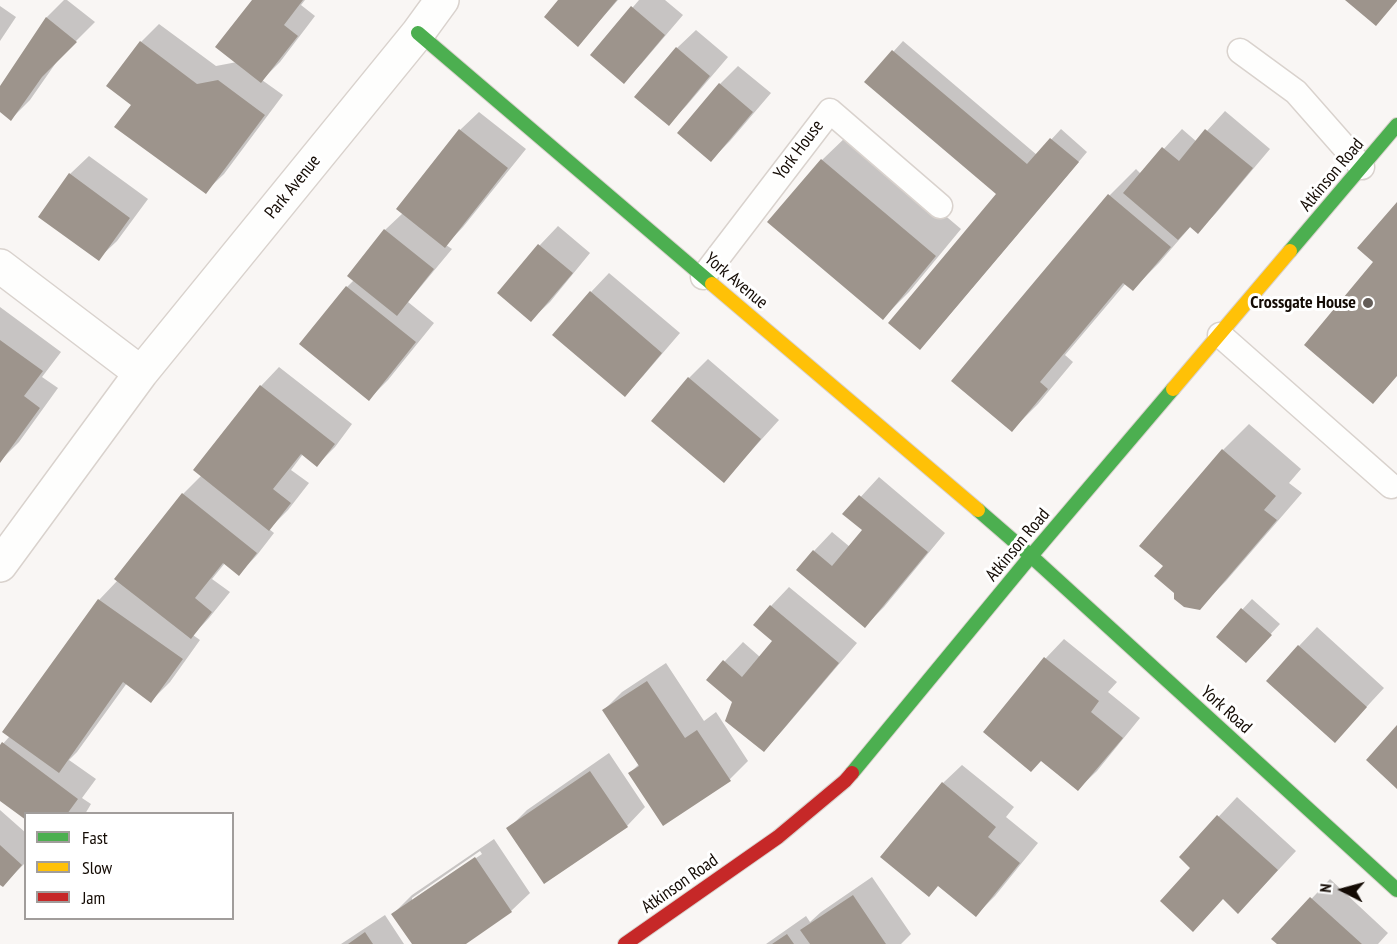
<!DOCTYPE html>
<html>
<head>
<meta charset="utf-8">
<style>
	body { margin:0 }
	#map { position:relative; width:1397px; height:944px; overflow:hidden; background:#f9f6f4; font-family:"PT Sans Narrow",sans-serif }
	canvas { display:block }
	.legend { position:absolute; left:24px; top:812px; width:210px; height:108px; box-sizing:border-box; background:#fff; border:2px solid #a19d9b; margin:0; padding:8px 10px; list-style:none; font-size:18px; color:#140b04 }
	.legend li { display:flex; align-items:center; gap:12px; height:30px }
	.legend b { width:30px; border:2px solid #a19d9b }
	.north { position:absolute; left:1313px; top:860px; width:60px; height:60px; -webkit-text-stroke:4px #fff; paint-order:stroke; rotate:276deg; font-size:16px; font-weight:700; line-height:24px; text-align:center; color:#140b04 }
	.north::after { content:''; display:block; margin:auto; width:21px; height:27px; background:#140b04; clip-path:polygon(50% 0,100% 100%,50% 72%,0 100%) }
</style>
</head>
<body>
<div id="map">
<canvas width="1397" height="944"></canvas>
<ul class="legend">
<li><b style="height:8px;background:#4caf50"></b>Fast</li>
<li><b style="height:8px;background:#ffc107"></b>Slow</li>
<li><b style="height:8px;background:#c62828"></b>Jam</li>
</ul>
<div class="north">N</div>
</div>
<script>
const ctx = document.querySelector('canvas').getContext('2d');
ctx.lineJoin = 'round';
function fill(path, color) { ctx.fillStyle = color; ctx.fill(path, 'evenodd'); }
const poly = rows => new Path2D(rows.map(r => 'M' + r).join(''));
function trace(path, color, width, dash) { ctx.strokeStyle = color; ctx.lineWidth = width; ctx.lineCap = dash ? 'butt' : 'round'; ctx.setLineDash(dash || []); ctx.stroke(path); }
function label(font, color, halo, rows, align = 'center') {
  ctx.font = font + ' "PT Sans Narrow",sans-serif'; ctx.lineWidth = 6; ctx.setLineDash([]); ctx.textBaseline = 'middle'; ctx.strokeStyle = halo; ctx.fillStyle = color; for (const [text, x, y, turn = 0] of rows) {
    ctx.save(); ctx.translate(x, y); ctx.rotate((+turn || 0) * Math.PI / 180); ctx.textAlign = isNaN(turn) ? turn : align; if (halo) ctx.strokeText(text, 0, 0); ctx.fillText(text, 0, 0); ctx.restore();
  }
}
fill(poly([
	[64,0,67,0,95,22,60,57,30,100,11,119,0,110,0,88,47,17],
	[254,0,305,0,301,5,315,16,280,62,262,80,283,95,224,174,205,192,134,104,141,42,159,24,216,66,237,62],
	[560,0,618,0,578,45],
	[639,0,665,0,683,15,642,63,623,82,592,55],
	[0,6,16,17,0,41],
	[696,30,728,57,687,105,669,124,677,48],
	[903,41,1037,155,1061,129,1087,152,929,339,998,194,866,82],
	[738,66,771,93,730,141,711,160,720,84],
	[1225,111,1270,149,1216,213,1198,232,1191,226,1159,263,1133,289,1126,283,1065,355,1073,362,1038,404,1012,430,953,380,1110,195,1136,169,1141,174,1182,129,1197,142],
	[479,112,526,149,463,227,446,245,452,249,408,302,434,323,388,380,369,399,347,287,354,280,385,230,403,213,460,130],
	[849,134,961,229,909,292,883,318,770,222,822,160],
	[89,156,148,199,117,241,98,259,70,174],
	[558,226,590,253,550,302,531,320,499,293,540,245],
	[609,273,680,333,643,376,625,395,591,292],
	[0,307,61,352,42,377,58,388,19,442,0,461],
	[708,359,779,420,724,481,689,378],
	[279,367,352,424,335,447,317,465,303,454,291,470,309,483,288,510,269,529,274,533,257,555,239,574,225,563,212,579,230,592,209,618,193,635,200,640,170,682,151,701,127,683,77,752,69,760,96,779,82,798,91,804,85,814,26,814,0,799,0,747,10,736,4,732,99,600,118,580,183,494,202,475,195,470,261,386],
	[1249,424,1301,469,1289,483,1302,493,1226,581,1199,608,1175,592,1223,450],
	[879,477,945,533,884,607,865,626,814,551,832,532,850,547,864,530,845,514],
	[789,587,857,643,782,731,764,750,734,702,708,679,743,642,760,657,774,641,771,606],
	[1252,599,1280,624,1255,651,1218,636],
	[1317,627,1384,688,1335,741,1299,646],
	[1064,639,1117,682,1108,692,1140,718,1097,771,1078,789,1042,760,985,732,1046,658],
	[666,663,704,721,716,712,748,761,730,779,630,773,639,764,604,710,622,692],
	[609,753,645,807,627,826,508,829,527,810],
	[962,765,1014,807,1006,817,1038,843,995,896,976,915,943,783],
	[1237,797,1296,851,1257,893,1224,898,1181,857],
	[0,810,26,833,26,862,3,885,0,883],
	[494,839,530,893,511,911,463,944,413,944,393,914,412,895],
	[480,851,482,854,412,901,412,898],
	[872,877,911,934,901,944,766,944,806,916,810,922,821,912],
	[1330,879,1388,933,1378,944,1279,944,1274,939],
	[385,915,404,944,341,944]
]), '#0003');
fill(poly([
	[252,0,303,0,284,25,298,36,261,83,215,47],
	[558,0,617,0,578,47,544,17],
	[1345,0,1397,0,1397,1,1376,26],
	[631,6,665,35,624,84,590,55],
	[46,17,77,42,42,77,11,121,0,112,0,86],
	[140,41,197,84,218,80,265,115,206,194,114,127,131,105,106,86],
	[676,47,710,76,669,126,634,97],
	[892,50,1027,164,1050,138,1079,162,920,350,888,323,996,194,864,82],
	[719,83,753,112,711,162,677,133],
	[459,129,508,168,445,248,396,209],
	[1205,129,1253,168,1198,234,1190,227,1178,240,1123,193,1162,147,1179,161],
	[821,159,936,256,883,320,767,222],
	[69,173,130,218,99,261,38,217],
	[1108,194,1171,247,1133,291,1123,283,1040,382,1048,389,1012,432,951,381],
	[1397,202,1397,376,1373,404,1304,345,1373,262,1357,248],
	[384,229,434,269,397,316,347,276],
	[538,244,573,273,531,322,497,293],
	[346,286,416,342,369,401,299,344],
	[590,291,662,353,625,397,552,335],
	[0,340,43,371,24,396,40,408,0,463],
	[688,377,761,439,724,483,651,421],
	[260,385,335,444,317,467,301,454,273,489,291,503,269,531,193,470],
	[1222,449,1276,496,1264,510,1277,520,1200,610,1184,607,1174,599,1174,593,1154,576,1163,566,1139,546],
	[182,493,257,553,239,576,223,563,195,598,212,612,191,639,114,579],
	[859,495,928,552,865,628,796,570,813,550,832,566,862,530,842,514],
	[98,599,183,659,151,703,123,682,59,773,2,732],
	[770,605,839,663,764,752,725,721,732,702,706,680,723,660,742,677,772,641,753,625],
	[1241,608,1272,635,1246,663,1216,637],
	[1298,645,1367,707,1335,743,1266,681],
	[1044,657,1099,701,1091,712,1123,738,1078,791,1041,761,1031,772,983,732],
	[647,681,685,738,697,730,731,781,663,826,628,773,639,766,602,710],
	[1397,725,1397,789,1366,760],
	[2,742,78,799,67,814,26,814,26,820,0,801,0,745],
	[590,771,628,827,544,884,506,828],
	[942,782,996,827,988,837,1020,863,976,917,938,886,929,897,880,857],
	[1217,815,1278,870,1238,914,1223,899,1193,932,1160,901,1190,868,1179,857],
	[0,845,22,865,3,887,0,885],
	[475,857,512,912,466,944,412,944,391,914],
	[853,895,886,944,810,944,800,930],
	[1310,897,1362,944,1277,944,1271,939],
	[365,932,373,944,348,944],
	[787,934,794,944,772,944]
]), '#9d948c');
const lane = poly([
	[1240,51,1296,92,1362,167],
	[703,277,830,111,940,206],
	[1220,335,1391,486]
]);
const street = poly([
	[0,266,141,373],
	[0,565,141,373,418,33,442,0]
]);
const fast = poly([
	[418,33,712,284],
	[1290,251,1397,125],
	[978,510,1031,556,1397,890],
	[852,773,1031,556,1173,389]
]);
const slow = poly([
	[712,284,978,510],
	[1173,389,1290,251]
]);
const jam = poly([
	[625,944,778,837,845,781,852,773]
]);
trace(lane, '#d9d2cd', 27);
trace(street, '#d9d2cd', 36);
trace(fast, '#d9d2cd', 16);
trace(slow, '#d9d2cd', 16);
trace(jam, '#d9d2cd', 16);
trace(lane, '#fefefd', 24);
trace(street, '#fefefd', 33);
trace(fast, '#4caf50', 14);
trace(slow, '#ffc107', 14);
trace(jam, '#c62828', 14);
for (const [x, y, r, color] of [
	[1368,303,6,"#645d58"]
]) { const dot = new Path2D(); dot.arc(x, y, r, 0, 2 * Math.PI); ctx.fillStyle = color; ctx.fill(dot); trace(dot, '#fff', 2); }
label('18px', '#140b04', '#fff', [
	["York House",799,150,-53],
	["Atkinson Road",1332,175,-50],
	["Park Avenue",293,187,-51],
	["York Avenue",736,281,40],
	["Atkinson Road",1018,545,-50],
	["York Road",1226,710,42],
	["Atkinson Road",680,884,-35]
]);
label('bold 18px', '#140b04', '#fff', [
	["Crossgate House",1356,303]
], 'right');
</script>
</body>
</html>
